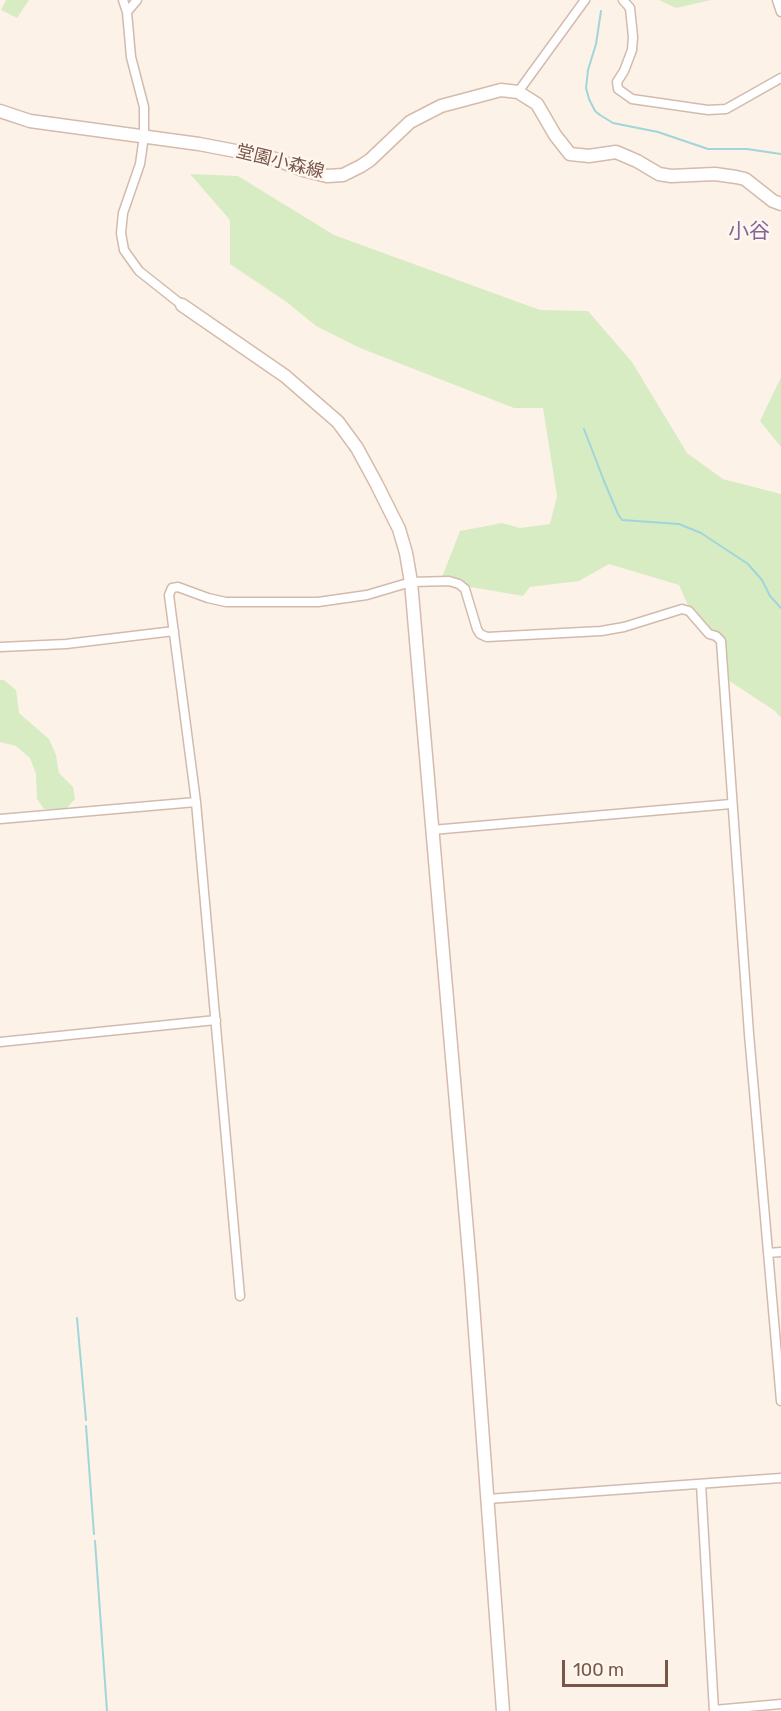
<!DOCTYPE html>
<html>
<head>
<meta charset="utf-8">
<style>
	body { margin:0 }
	#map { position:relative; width:781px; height:1711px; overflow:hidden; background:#fdf2e7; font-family:Rubik,sans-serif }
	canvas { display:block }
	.scale { position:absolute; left:562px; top:1660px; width:106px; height:27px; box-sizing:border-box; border:3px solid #78564a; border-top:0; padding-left:8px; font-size:18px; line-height:21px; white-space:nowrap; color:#78564a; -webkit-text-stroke:4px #fff7ee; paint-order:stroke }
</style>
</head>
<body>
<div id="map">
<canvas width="781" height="1711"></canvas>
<div class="scale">100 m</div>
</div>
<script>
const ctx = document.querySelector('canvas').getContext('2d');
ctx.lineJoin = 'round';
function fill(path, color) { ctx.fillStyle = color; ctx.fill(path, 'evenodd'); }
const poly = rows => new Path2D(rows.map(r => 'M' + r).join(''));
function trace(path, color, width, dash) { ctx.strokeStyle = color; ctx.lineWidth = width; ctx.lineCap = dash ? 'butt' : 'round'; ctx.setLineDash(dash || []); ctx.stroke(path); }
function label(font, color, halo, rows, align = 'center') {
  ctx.font = font + ' Rubik,"Noto Sans JP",sans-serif'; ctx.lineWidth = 5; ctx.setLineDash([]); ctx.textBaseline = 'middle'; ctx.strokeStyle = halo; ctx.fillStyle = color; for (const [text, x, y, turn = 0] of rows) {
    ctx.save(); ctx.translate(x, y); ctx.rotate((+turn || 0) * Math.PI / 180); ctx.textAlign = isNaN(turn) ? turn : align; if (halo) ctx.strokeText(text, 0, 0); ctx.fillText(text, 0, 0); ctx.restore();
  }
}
fill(poly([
	[6,0,29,0,17,18,1,10],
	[659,0,711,0,676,8],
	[190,174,238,176,334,235,540,310,588,311,632,362,687,453,723,479,781,494,781,718,775,711,725,678,724,641,711,633,690,610,679,585,609,564,579,581,530,587,523,596,465,586,453,579,442,577,460,531,502,523,520,528,550,524,557,496,543,408,514,408,360,348,316,326,288,303,230,264,230,220],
	[781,377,781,447,760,421],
	[0,680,4,680,16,690,19,713,49,739,56,755,59,773,73,787,75,799,65,810,44,809,37,799,36,774,30,758,16,746,0,742]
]), '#d8ecc4');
trace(poly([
	[601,11,596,44,588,70,586,88,589,99,595,111,600,115,613,123,658,132,708,149,747,149,781,154],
	[584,429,604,481,618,514,622,520,679,524,701,533,748,564,762,580,770,596,781,608],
	[77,1318,86,1420],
	[86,1426,94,1534],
	[95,1541,107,1711]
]), '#a0d6da', 2);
const street = poly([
	[123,0,127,12,131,57,144,107,144,136,140,164,123,213,121,233,124,250,139,271,182,305],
	[623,0,630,8,633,37,632,50,624,71,617,82,618,89,632,99,708,110,726,109,781,78],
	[777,0,781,12],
	[127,12,137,0],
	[518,92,585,0],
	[0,647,66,644,174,631],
	[0,819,196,802],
	[432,830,731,804],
	[0,1042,216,1020],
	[768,1253,781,1252],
	[240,1296,196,802,169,595,172,588,178,587,208,598,226,602,318,602,367,595,411,582,449,581,459,584,465,589,477,629,480,634,487,637,601,631,624,627,682,609,689,611,709,634,716,636,721,641,749,1034,781,1401],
	[701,1484,714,1711],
	[488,1499,781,1478],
	[714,1710,781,1704]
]);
const secondary = poly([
	[0,111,30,121,199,144,272,158,303,170,327,176,343,175,361,166,370,160,410,122,441,106,501,90,518,92,537,104,555,135,570,154,589,156,616,152,637,161,659,174,671,176,715,174,736,177,745,179,773,201,781,204],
	[182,305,285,376,338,422,357,448,376,483,399,529,406,553,411,582,471,1277,503,1711]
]);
trace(street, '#d2bbae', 11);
trace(secondary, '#d5bbac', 15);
trace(street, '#fff', 8);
trace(secondary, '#fff', 12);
label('18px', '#78564a', '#fff7ee', [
	["堂園小森線",280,162,14]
]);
label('21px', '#85669b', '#fff7ee', [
	["小谷",749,232]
]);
</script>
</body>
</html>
